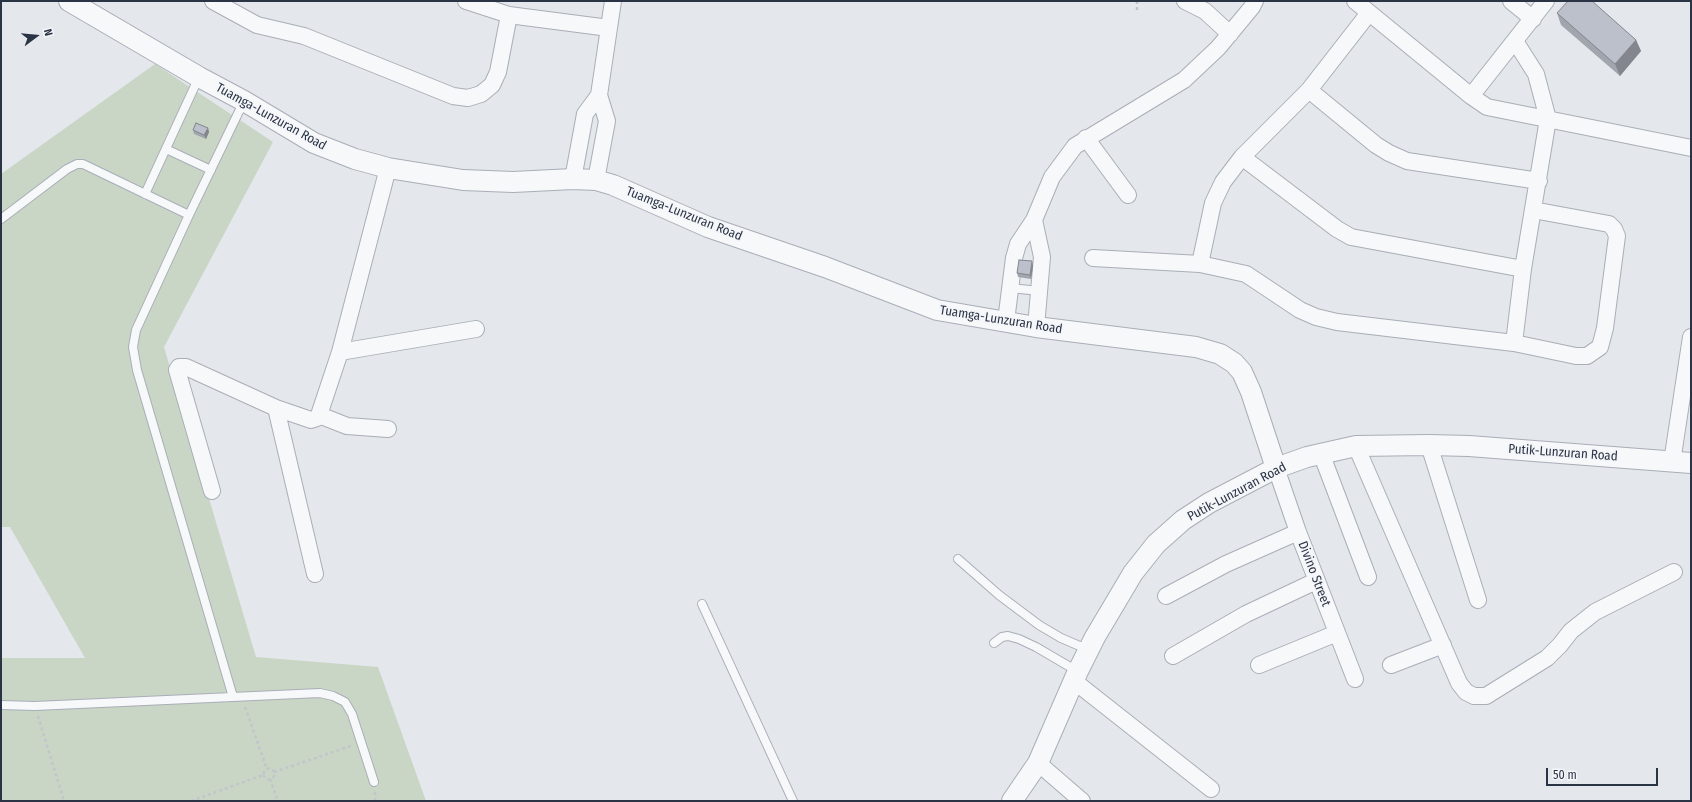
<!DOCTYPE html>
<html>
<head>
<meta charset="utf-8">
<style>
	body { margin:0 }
	#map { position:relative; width:1692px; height:802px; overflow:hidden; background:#e4e7ec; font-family:"Fira Sans Condensed",sans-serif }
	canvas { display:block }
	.frame { position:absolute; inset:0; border:2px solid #2b3445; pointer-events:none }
	.north { position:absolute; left:16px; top:16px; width:40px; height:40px; -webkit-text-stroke:3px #f4f6f9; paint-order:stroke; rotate:74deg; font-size:11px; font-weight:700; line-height:16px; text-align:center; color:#2b3445 }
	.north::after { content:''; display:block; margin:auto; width:14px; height:18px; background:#2b3445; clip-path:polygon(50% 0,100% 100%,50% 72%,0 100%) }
	.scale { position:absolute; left:1546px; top:768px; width:112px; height:18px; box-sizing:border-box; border:2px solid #2b3445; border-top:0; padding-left:5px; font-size:12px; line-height:14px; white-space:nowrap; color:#2b3445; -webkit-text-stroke:3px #f4f6f9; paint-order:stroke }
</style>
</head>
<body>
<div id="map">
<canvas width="1692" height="802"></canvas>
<div class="frame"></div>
<div class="north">N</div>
<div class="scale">50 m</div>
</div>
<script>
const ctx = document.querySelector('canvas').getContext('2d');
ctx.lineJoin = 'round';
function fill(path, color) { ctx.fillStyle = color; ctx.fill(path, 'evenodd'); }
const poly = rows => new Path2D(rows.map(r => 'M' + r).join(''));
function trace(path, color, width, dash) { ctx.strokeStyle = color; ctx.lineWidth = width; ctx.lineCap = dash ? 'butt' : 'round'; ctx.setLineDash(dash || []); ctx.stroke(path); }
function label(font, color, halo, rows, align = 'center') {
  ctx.font = font + ' "Fira Sans Condensed",sans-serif'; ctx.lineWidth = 4; ctx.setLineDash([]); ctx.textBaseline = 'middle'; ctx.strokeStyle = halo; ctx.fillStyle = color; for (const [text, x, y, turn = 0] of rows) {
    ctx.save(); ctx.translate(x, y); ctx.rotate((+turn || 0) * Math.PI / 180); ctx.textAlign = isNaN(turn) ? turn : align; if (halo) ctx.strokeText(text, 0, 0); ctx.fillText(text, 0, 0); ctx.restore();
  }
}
fill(poly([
	[155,64,273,142,164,347,256,657,378,667,426,801,1,801,1,658,85,658,10,527,1,527,1,174]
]), '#c9d6c5');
const service = poly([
	[166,149,211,170],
	[145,194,199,77],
	[1,219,67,169,77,164,83,164,189,215],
	[1010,288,1040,291],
	[958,559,999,595,1039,625,1061,638,1089,650],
	[702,604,793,801],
	[994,643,1002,637,1008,636,1019,639,1036,647,1077,671],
	[233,697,137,370,133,347,136,330,189,215,244,101],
	[1,705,35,706,320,693,333,696,345,702,352,714,374,782]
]);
const minor = poly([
	[213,1,257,25,304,36,453,96,468,98,481,94,492,85,498,72,509,15],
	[466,1,509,15,609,28],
	[1185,1,1205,11,1230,34],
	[1355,1,1471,96,1487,107,1691,148],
	[1511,1,1533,19],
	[1309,90,1376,145,1389,153,1407,161,1539,181],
	[599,95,613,1],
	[1471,96,1546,1],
	[1086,138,1128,195],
	[1242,157,1337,229,1351,237,1523,269],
	[573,179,585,114,599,95,607,121,596,180],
	[1034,220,1042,257,1036,327],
	[1093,258,1200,264,1246,274,1300,310,1316,317,1337,322,1514,343,1576,356,1587,356,1600,347,1605,328,1617,236,1614,229,1609,224,1533,210],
	[1200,264,1213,203,1223,182,1242,157,1309,90,1369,13],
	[1006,321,1014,258,1018,244,1034,220,1052,177,1075,146,1184,80,1218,48,1252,7,1255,1],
	[1514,343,1523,269,1548,119,1536,74,1515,41],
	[340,352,476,329],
	[276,408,315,574],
	[319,415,347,426,388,429],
	[1429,445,1478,600],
	[1356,446,1459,683,1466,692,1474,696,1486,696,1547,658,1560,645,1571,631,1595,612,1674,572],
	[1321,453,1368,577],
	[1672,462,1691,337],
	[1276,468,1298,532,1355,679],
	[212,491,177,370,179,367,186,367,276,408,311,420,317,418,319,415,340,352,388,168],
	[1166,596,1226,564,1298,532],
	[1173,656,1246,614,1316,581],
	[1259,665,1337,633],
	[1391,665,1443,645],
	[1074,681,1211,789],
	[1038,763,1082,801]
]);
const tertiary = poly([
	[69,1,199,77,244,101,314,143,355,159,388,168,463,180,513,182,573,179,596,180,613,185,708,227,825,267,937,310,1036,327,1196,347,1220,354,1234,363,1242,372,1251,392,1276,468],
	[1012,801,1038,763,1078,671,1095,637,1133,573,1156,544,1183,520,1209,503,1276,468,1307,457,1356,446,1429,445,1469,446,1691,463]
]);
trace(service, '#a9aeb7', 10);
trace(minor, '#a9aeb7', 18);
trace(tertiary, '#a9aeb7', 22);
trace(poly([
	[1137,1,1137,11],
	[245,707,267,769],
	[38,716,64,801],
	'263.5 774a5.5 5.5 0 1 1 11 0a5.5 5.5 0 1 1-11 0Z',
	[274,772,351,746],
	[270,779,278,801],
	[375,792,375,801],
	[191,801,263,775]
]), '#c2c5cb', 2.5, [3, 3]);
trace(service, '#f7f8fa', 8);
trace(minor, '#f7f8fa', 16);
trace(tertiary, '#f7f8fa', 20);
fill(poly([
	[1557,13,1636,40,1641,51,1620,76,1561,25],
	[208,128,209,132,206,139,194,134,193,130],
	[1033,266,1031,279,1018,277,1017,273]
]), '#a1a5ae');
fill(poly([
	[1636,40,1641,51,1620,76,1615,64],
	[208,128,209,132,206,139,204,135],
	[1032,261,1033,266,1031,279,1030,275]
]), '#83868d');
const building = poly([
	[1568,1,1592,1,1636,40,1615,64,1557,13,1568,1],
	[196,123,208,128,204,135,193,130,196,123],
	[1019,260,1032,261,1030,275,1017,273,1019,260]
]);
fill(building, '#bbc0ca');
trace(building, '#83868d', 1);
label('13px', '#2b3445', '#f4f6f9', [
	["Tuamga-Lunzuran Road",271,117,29],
	["Tuamga-Lunzuran Road",684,214,22],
	["Tuamga-Lunzuran Road",1001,320,9],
	["Putik-Lunzuran Road",1563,453,4],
	["Putik-Lunzuran Road",1237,492,-28],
	["Divino Street",1314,574,69]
]);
</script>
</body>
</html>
